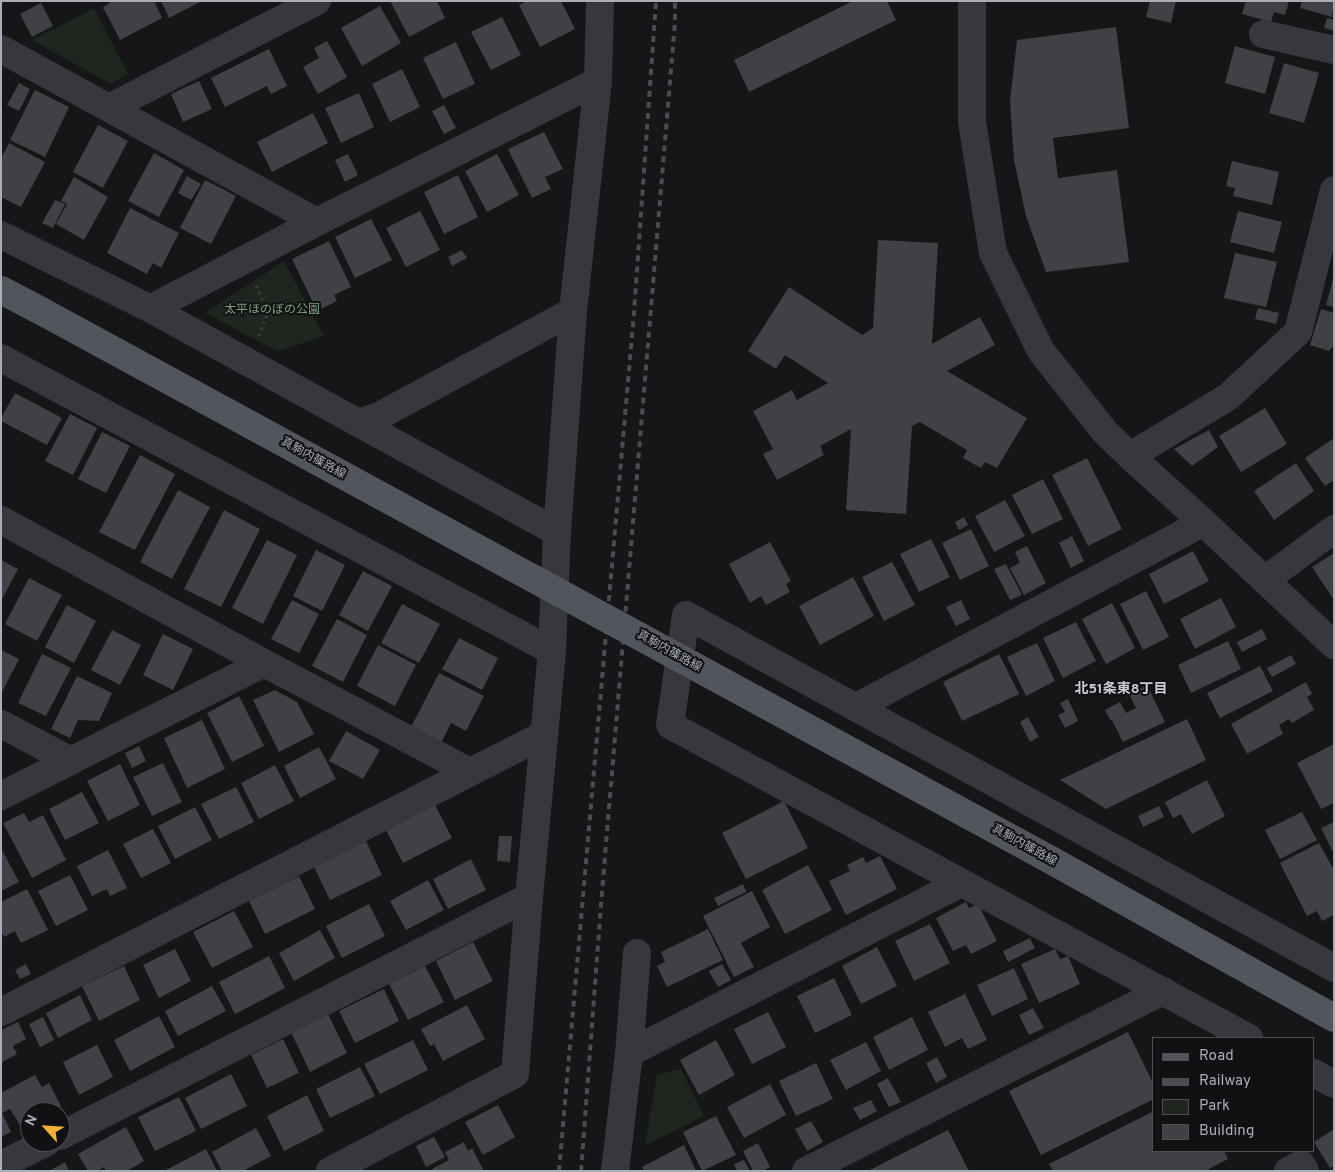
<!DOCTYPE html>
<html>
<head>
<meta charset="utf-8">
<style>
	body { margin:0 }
	#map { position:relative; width:1335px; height:1172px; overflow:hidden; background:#161618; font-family:Overpass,sans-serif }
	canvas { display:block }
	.frame { position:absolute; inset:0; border:2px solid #a8adb8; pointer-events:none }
	.legend { position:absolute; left:1152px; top:1037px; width:162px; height:115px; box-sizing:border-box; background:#111113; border:1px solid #4d4f55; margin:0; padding:6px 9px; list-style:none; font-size:15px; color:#a8adb8 }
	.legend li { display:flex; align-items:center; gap:10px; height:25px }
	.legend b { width:25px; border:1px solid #4d4f55 }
	.north { position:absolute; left:20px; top:1102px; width:50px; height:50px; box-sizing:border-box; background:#111113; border:1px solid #4d4f55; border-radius:50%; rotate:296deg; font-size:14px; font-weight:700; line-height:20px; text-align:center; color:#a8adb8 }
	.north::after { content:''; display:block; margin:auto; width:18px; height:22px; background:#f2b134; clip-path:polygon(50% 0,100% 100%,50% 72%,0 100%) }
</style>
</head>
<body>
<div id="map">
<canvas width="1335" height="1172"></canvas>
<div class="frame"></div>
<ul class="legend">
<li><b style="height:6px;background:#53555c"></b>Road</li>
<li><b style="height:6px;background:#4a4c52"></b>Railway</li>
<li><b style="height:14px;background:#1e261f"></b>Park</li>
<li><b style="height:14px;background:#404145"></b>Building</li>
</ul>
<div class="north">N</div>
</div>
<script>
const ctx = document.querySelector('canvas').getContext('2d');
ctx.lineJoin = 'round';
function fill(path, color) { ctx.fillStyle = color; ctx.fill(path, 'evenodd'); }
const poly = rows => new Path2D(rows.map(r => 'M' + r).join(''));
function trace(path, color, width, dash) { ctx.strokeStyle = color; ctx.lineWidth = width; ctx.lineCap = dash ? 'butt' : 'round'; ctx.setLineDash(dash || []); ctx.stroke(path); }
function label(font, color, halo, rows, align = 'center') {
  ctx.font = font + ' Overpass,"Noto Sans JP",sans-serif'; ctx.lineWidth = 4; ctx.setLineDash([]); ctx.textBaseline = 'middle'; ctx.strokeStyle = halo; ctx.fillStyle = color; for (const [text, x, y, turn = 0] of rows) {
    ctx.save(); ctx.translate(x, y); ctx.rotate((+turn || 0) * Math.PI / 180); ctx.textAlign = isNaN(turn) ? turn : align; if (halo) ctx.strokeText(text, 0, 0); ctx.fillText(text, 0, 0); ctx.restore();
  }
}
fill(poly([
	[94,8,128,74,111,84,32,40],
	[284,261,324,336,278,351,205,313],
	[681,1069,704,1116,645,1145,657,1075]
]), '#1e261f');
fill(poly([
	[113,1,154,1,162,18,120,40,103,7],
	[161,1,202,1,169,18],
	[390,1,437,1,445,18,409,37],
	[526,1,561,1,575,29,540,47,519,5],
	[853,1,887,1,896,20,749,92,734,60],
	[1150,1,1176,1,1171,23,1146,17],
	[1246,1,1289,1,1285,15,1274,12,1271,22,1242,14],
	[1302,1,1334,1,1332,17,1300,8],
	[41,3,53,26,32,37,20,14],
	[380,6,401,43,362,66,341,28],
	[502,17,521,55,491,70,471,32],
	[1327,18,1334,20,1334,31,1324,28],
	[1116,27,1129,128,1053,138,1058,178,1117,170,1129,262,1046,272,1026,216,1014,160,1010,101,1017,40],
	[327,41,347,77,318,94,303,67,319,58,314,48],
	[456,42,475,84,443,99,423,58],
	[1235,46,1275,57,1265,94,1225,83],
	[269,49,287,86,271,94,267,86,225,107,211,78],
	[1284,63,1319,73,1304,123,1269,113],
	[402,69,420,107,390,122,372,84],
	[199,81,212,109,183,122,171,94],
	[19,83,30,89,19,111,7,105],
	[35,90,69,107,45,157,10,140],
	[359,93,374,127,341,143,325,108],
	[444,105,456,128,444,134,432,111],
	[313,113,328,143,272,172,257,142],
	[98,125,128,141,103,188,73,172],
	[544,132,563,169,545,177,551,189,532,198,508,149],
	[9,143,45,162,21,207,1,197,1,158],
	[154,153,184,170,159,217,128,201],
	[348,154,358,175,345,182,335,160],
	[497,154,519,195,487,212,465,171],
	[1232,161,1279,172,1272,205,1233,196,1235,188,1226,186],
	[458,175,478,217,444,234,424,192],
	[187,176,201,184,191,200,178,193],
	[74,177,108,197,84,240,56,224,67,204,61,201],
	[205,180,236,196,211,244,180,228],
	[55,200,65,204,53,228,42,223],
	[130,208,179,233,161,268,153,263,147,274,107,253],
	[420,211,440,250,406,267,386,228],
	[1238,211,1282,222,1274,253,1230,242],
	[371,219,392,260,355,278,335,237],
	[878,240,938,243,932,344,980,317,995,345,947,371,1027,418,997,468,985,462,981,468,963,458,967,450,920,422,912,426,906,514,846,510,851,429,820,446,824,455,777,480,763,454,773,449,753,411,792,390,797,400,828,383,785,355,776,369,748,351,789,287,862,335,873,328],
	[329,241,351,287,334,295,337,301,317,311,292,259],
	[462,250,467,258,452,266,448,257],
	[1235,253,1277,262,1266,307,1224,298],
	[1333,279,1334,280,1334,307,1326,305],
	[1258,308,1279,313,1276,324,1255,319],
	[1321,309,1334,313,1334,345,1329,351,1310,345],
	[15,393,62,418,47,445,1,421,1,418],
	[1265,408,1287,444,1241,472,1219,436],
	[70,414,97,428,73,475,45,461],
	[1209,430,1218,447,1192,466,1174,449],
	[102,432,130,446,106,493,78,479],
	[1334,438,1334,480,1325,486,1305,458],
	[140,455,175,474,135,550,99,532],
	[1087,458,1122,529,1088,546,1052,475],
	[1296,463,1314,491,1274,520,1254,491],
	[1043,479,1063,519,1032,534,1012,495],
	[178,490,210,507,172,579,140,562],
	[1005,500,1025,536,994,552,975,516],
	[224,510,260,529,221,607,184,589],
	[964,517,968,525,959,530,955,522],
	[971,529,989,566,960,580,942,543],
	[1072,536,1084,561,1071,568,1059,543],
	[931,539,950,577,919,592,900,554],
	[267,540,297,555,263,624,232,608],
	[770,542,791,581,786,584,790,592,766,605,761,596,750,603,729,564],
	[1027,546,1046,583,1024,595,1010,568,1020,563,1015,552],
	[316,550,345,565,322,611,293,596],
	[1193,551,1209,581,1164,604,1149,574],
	[1334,553,1334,600,1312,567],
	[1,560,18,569,1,601],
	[892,562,915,605,884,621,862,577],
	[1006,564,1022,595,1010,600,994,569],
	[363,571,392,586,368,631,339,615],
	[853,577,874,616,820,645,799,606],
	[29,578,62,595,37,641,5,624],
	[1146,591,1169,637,1143,650,1120,604],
	[1221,598,1236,627,1195,649,1180,619],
	[292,600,319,614,299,653,271,639],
	[961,600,970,619,956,626,946,607],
	[1112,603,1135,648,1106,664,1082,619],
	[402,604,440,624,419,663,381,643],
	[67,605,96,621,74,663,45,647],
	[337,619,367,635,343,682,312,666],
	[1076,622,1096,661,1063,678,1043,638],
	[1262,629,1267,639,1242,652,1237,642],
	[112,630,141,645,120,685,91,670],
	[163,634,193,649,173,690,143,675],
	[459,638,498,658,482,690,442,669],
	[1228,641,1241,669,1191,693,1178,665],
	[1037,643,1055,681,1026,696,1007,657],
	[378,645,416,665,395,706,357,686],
	[1,650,19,659,1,694],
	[42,654,71,668,46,716,18,703],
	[999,654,1019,694,962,721,943,682],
	[1291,655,1296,664,1272,677,1267,668],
	[1260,666,1273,691,1220,718,1207,693],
	[439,673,484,696,466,731,451,723,440,745,410,729],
	[77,676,112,693,99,721,78,720,70,738,51,729],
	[1306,682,1312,694,1307,697,1314,710,1292,723,1289,719,1279,725,1283,734,1247,754,1231,724],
	[1147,685,1165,722,1123,742,1112,720,1111,721,1105,710,1120,702,1126,713,1118,717,1136,708,1129,694],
	[275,690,297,702,314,734,279,752,253,700],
	[239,696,264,746,232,762,207,713],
	[1068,699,1078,721,1065,728,1058,715,1065,712,1060,703],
	[1028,717,1039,737,1030,742,1020,722],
	[1187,719,1206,760,1106,809,1060,780],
	[202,720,225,769,187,788,164,738],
	[346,731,380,750,363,779,329,761],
	[1334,744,1334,803,1321,809,1297,763],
	[139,746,146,761,132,768,125,753],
	[319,747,336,779,300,798,284,766],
	[163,763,182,802,152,816,133,777],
	[120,764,140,805,108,821,87,781],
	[275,765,294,801,259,819,241,783],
	[1207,780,1225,816,1192,834,1181,814,1173,818,1165,802],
	[236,787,254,822,219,839,201,804],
	[82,792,99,823,65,840,49,809],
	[784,801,808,848,746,879,722,833],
	[435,805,452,838,403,863,386,830],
	[1159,806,1164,817,1143,827,1138,816],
	[195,807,212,840,175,859,158,826],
	[1302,812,1317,840,1280,859,1265,830],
	[24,813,29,822,43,815,66,860,32,878,3,823],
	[1334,822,1334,854,1321,828],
	[153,829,171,863,141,878,123,844],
	[499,836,512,836,510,862,497,861],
	[366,841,382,875,330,900,314,867],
	[1319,843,1334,870,1334,915,1322,921,1317,911,1307,916,1280,863],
	[1,848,19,882,1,891],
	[108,850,127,888,110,896,107,889,92,896,77,866],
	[880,856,897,889,846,915,829,881,850,871,847,865,863,857,866,863],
	[471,859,486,890,448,909,433,879],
	[808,865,832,910,785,934,762,890],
	[70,875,88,910,56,926,38,891],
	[299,876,315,909,265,934,249,901],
	[428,880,444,910,406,930,390,901],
	[743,884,746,892,718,906,714,898],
	[27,889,48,930,21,943,15,931,4,937,1,931,1,902],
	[752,891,770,927,741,943,754,967,734,977,703,916],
	[966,902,969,908,978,904,997,941,971,954,966,945,953,951,936,918],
	[369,904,385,936,342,958,326,926],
	[234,911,253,947,212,968,193,932],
	[930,924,950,963,914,981,895,941],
	[708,929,723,960,667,987,657,966,665,962,661,952],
	[320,930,335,958,294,981,279,953],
	[1030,938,1035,948,1008,962,1003,951],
	[473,942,493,981,455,1000,436,961],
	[877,947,897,986,861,1004,842,966],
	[175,949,191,981,159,998,143,965],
	[1055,949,1060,959,1068,956,1080,984,1039,1003,1021,964],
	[269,956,285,988,235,1014,219,982],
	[26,964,31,974,20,979,15,970],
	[722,964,731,980,718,987,709,971],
	[124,966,140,1000,99,1021,82,986],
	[425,966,444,1002,408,1020,389,984],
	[1014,968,1028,999,992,1016,977,985],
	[834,978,852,1015,815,1033,797,996],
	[212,986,226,1011,178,1036,165,1011],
	[384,989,399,1021,355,1043,339,1011],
	[965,994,987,1040,968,1049,962,1038,945,1047,928,1012],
	[80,995,92,1020,58,1038,46,1013],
	[467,1005,485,1039,443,1061,434,1044,430,1046,421,1029],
	[1033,1008,1044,1028,1029,1035,1019,1015],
	[768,1012,786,1047,752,1064,734,1029],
	[328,1014,347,1053,310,1072,291,1032],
	[159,1016,175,1047,130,1071,114,1040],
	[43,1017,54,1040,40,1047,29,1024],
	[912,1017,928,1050,889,1070,873,1037],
	[18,1022,26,1039,13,1046,17,1054,1,1063,1,1030],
	[1128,1032,1154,1085,1154,1099,1041,1155,1009,1091],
	[283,1039,299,1073,267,1088,251,1055],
	[413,1040,428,1070,380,1094,364,1064],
	[716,1040,735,1075,699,1095,680,1060],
	[866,1042,881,1071,846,1090,830,1060],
	[97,1045,113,1077,79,1095,63,1062],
	[937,1057,947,1077,936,1083,926,1063],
	[816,1063,833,1099,796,1116,779,1081],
	[360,1067,375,1096,330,1118,316,1089],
	[231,1074,247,1106,201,1129,185,1098],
	[35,1075,42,1087,49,1083,61,1106,49,1112,30,1112,30,1122,21,1127,10,1109,2,1113,11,1132,1,1137,1,1093],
	[888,1078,901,1102,889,1107,877,1084],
	[770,1084,786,1115,744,1138,727,1107],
	[307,1095,324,1131,284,1151,267,1116],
	[179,1097,196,1131,155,1151,138,1117],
	[871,1100,877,1111,860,1120,853,1108],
	[498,1105,515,1137,483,1155,465,1122],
	[1154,1111,1154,1151,1224,1151,1228,1159,1205,1171,1053,1171,1049,1164],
	[716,1116,736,1155,702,1171,683,1132],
	[811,1121,823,1142,807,1151,795,1129],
	[126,1127,144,1161,127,1171,106,1171,104,1167,97,1171,88,1171,78,1154],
	[256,1128,271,1156,243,1171,222,1171,212,1152],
	[1334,1129,1334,1166,1330,1168,1314,1142],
	[948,1130,969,1171,868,1171],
	[434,1137,445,1157,426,1167,416,1146],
	[464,1142,468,1151,472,1148,484,1171,433,1171,432,1169,449,1160,445,1152],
	[758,1143,770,1167,763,1171,753,1171,743,1151],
	[684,1145,696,1171,644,1171,642,1167],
	[206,1149,217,1171,164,1171],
	[744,1160,750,1171,737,1171,734,1164],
	[65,1162,69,1171,49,1171]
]), '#404145');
trace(poly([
	[256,286,268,312,259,336]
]), '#3d3f44', 3, [2.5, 4]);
trace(poly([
	[972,1,972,122,993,253,1041,351,1105,432,1130,456,1203,522,1334,645],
	[1263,34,1334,50],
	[1,49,317,222],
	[109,108,317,1],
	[1,235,151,309,557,532,552,651,529,897,515,1074,330,1171],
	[151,309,167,300,317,222,598,81],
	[1,358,552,651],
	[358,423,379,416,573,311],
	[1130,456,1228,397,1298,332,1334,190],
	[1,520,264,663,470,772],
	[557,532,573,311,598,81,600,1],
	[1265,580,1334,529],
	[856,707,1180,535,1203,522],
	[1,724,71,761],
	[1,796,264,663],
	[1,1012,543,735],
	[1249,1038,670,725,686,615,1334,968],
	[629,1053,961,883],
	[1314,1073,1334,1084],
	[60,1136,529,897],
	[1,1165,47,1142],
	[615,1171,629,1053,637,953],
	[806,1171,1163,991],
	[1288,1171,1301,1164,1305,1171]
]), '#37383d', 28);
trace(poly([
	[1,290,43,312],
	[1049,859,1334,1018]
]), '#53555c', 28);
trace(poly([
	[559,1171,634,313,656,1],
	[581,1171,602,892,675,22,675,1]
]), '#4a4c52', 4, [6, 5]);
trace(poly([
	[43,312,1049,859]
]), '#53555c', 28);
label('12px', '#7fa381', '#111113', [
	["太平ほのぼの公園",272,311]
]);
label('12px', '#a8adb8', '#111113', [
	["真駒内篠路線",313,459,29],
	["真駒内篠路線",669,652,29],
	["真駒内篠路線",1024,846,29]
]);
label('bold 14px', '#c9ccd4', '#111113', [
	["北51条東8丁目",1121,690]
]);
</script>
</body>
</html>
